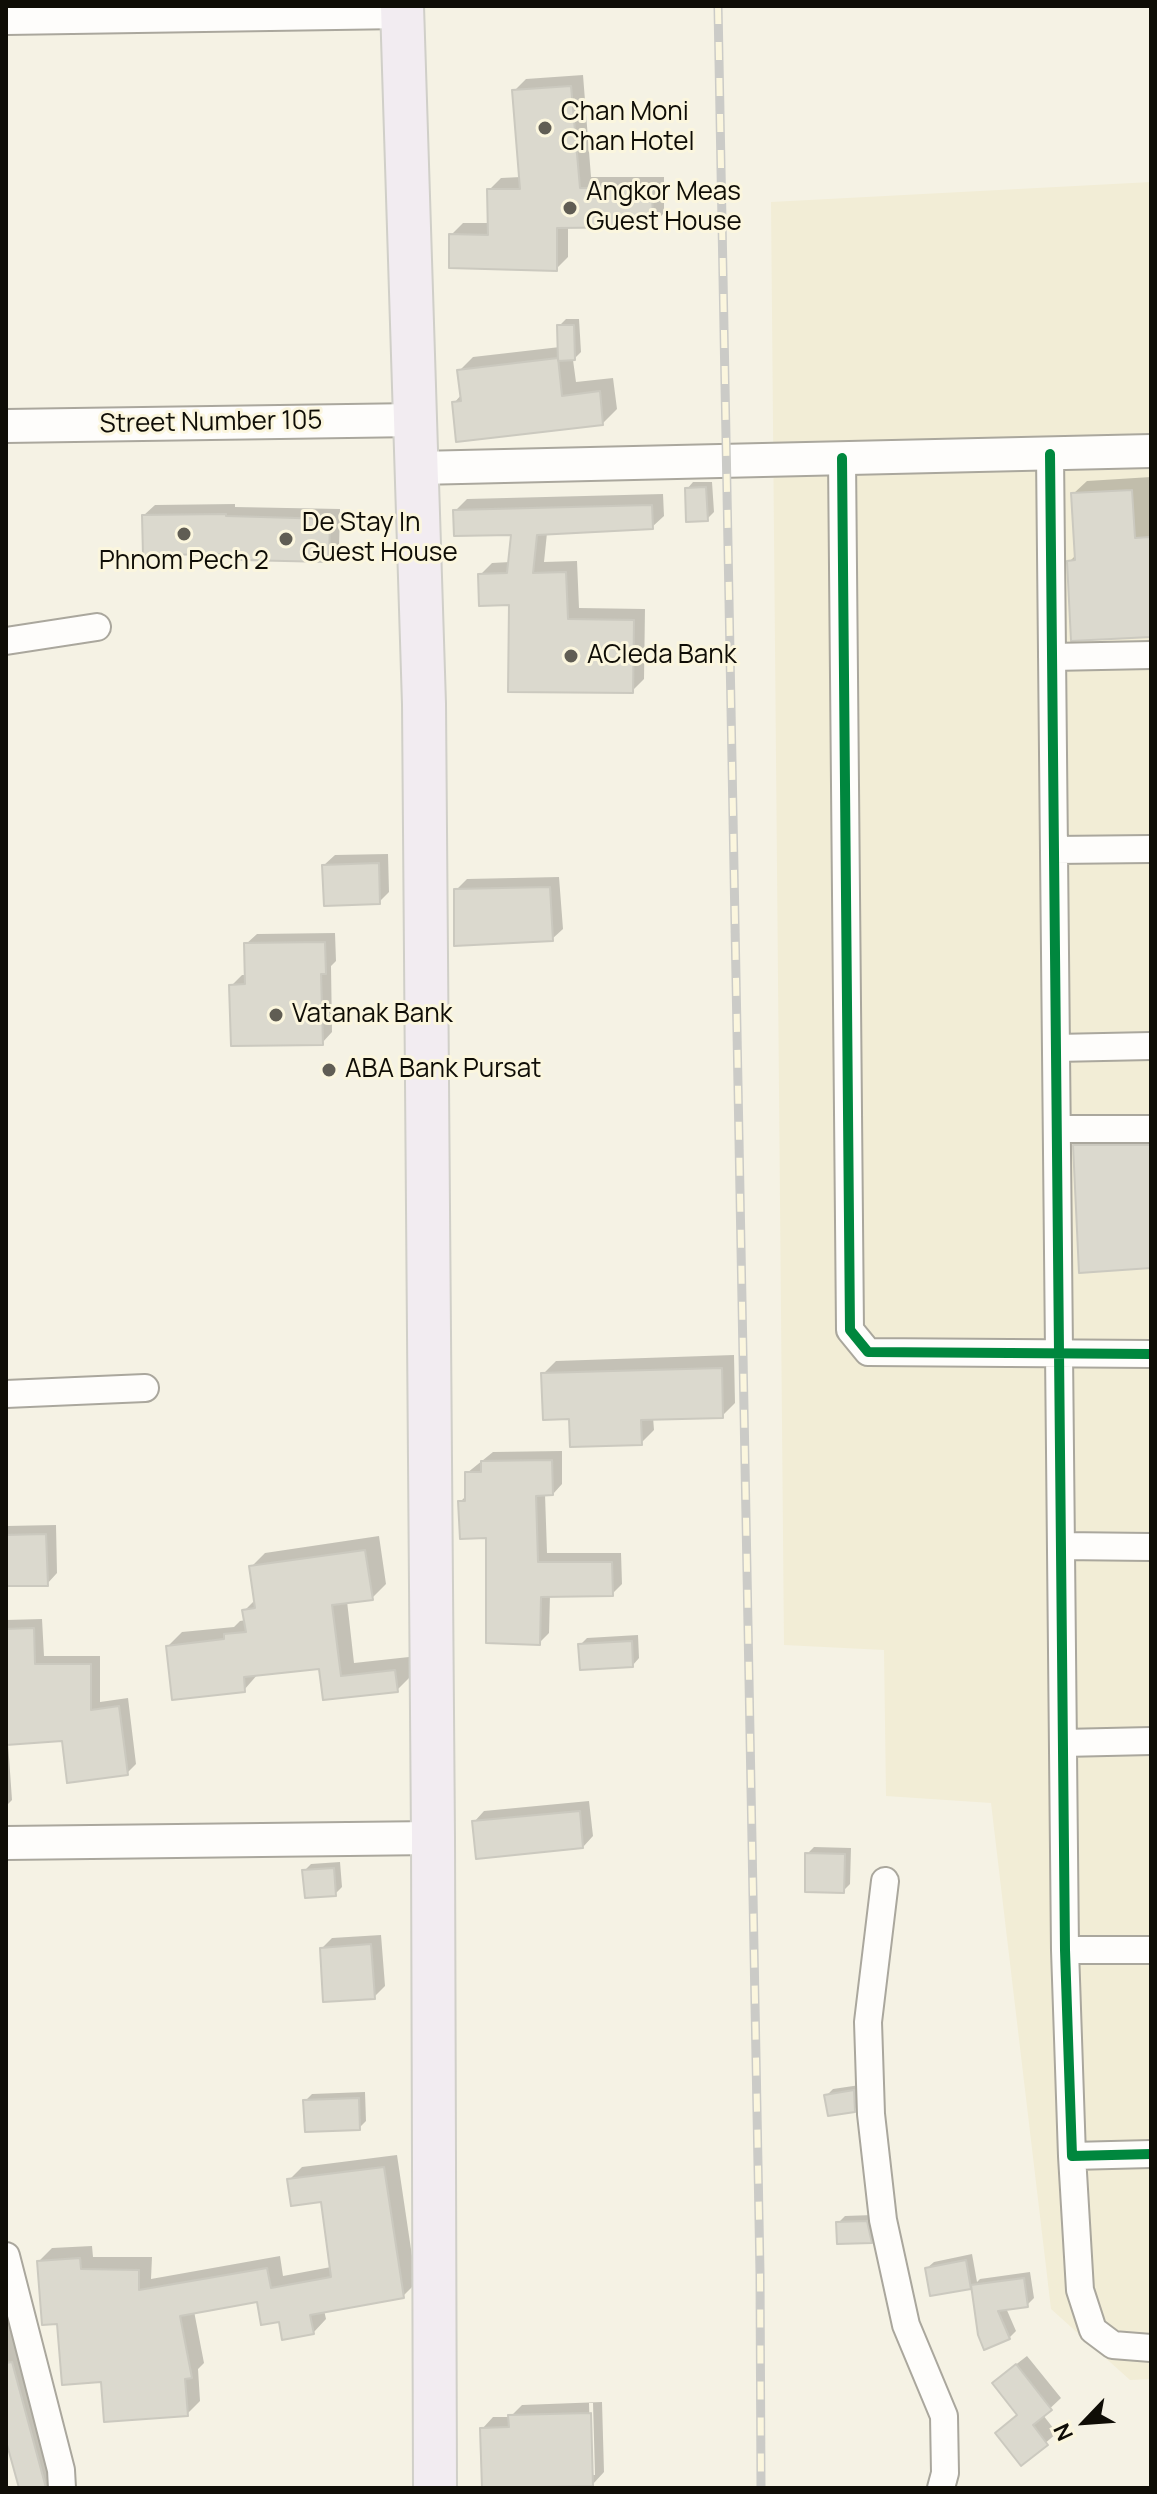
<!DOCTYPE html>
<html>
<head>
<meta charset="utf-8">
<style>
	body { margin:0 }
	#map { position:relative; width:1157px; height:2494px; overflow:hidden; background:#f5f2e4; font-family:Manrope,sans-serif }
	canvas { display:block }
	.frame { position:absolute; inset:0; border:8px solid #0f0d06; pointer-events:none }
	.north { position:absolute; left:1045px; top:2382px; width:80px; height:80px; -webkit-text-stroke:6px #fbf6de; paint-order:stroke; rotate:245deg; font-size:22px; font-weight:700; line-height:32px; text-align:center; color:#0f0d06 }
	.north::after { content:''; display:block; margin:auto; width:28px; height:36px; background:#0f0d06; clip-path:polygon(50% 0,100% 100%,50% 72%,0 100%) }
</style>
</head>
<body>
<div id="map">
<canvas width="1157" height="2494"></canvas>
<div class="frame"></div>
<div class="north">N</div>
</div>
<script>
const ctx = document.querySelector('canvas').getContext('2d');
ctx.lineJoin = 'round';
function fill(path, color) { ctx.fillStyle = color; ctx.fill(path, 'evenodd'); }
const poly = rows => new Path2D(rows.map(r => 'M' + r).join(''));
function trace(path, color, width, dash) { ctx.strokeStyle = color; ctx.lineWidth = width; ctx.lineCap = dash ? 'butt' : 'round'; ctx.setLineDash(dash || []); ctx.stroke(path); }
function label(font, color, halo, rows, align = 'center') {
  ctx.font = font + ' Manrope,sans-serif'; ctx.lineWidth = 6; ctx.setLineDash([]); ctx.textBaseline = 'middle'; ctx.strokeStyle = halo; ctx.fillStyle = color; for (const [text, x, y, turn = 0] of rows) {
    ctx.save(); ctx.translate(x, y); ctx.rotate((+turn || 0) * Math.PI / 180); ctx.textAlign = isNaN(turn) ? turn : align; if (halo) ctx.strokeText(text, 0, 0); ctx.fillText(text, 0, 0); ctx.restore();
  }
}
fill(poly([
	[1151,182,1151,2379,1130,2380,1051,2309,991,1803,886,1796,884,1650,784,1645,771,202]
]), '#f2edd6');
fill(poly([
	[583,75,591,177,664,177,664,213,652,225,568,226,568,257,556,269,451,235,463,223,489,223,489,190,501,178,521,177,514,91,526,79],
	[566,319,579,319,581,352,573,360,576,382,613,378,617,409,603,423,454,403,462,394,459,371,473,357,560,347,559,326],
	[1151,477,1151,635,1073,639,1069,562,1077,554,1073,494,1087,481],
	[693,482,712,482,714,512,707,519,687,489],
	[663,494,664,516,652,527,547,533,544,562,577,561,579,608,645,609,644,679,632,691,511,603,480,575,492,563,510,562,513,533,455,511,467,499],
	[235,504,235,507,340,509,339,549,328,560,244,552,144,515,155,505],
	[388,854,389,892,379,902,324,865,335,855],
	[559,877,563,929,552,939,456,890,467,879],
	[335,933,336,961,331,966,332,1032,322,1043,231,986,242,975,247,975,246,944,257,934],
	[1090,1132,1151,1132,1151,1266,1075,1146],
	[734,1355,735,1403,722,1416,653,1417,654,1430,641,1443,571,1417,543,1374,556,1361],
	[562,1451,562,1484,553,1494,545,1494,547,1553,621,1553,622,1584,612,1594,550,1595,549,1633,539,1643,488,1536,460,1502,467,1495,467,1473,493,1452],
	[56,1525,57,1573,47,1584,6,1584,6,1526],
	[379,1536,386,1584,372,1598,347,1601,354,1663,409,1657,411,1676,397,1690,325,1698,321,1667,258,1674,244,1690,168,1646,182,1632,234,1627,240,1621,246,1620,245,1610,256,1599,251,1567,265,1553],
	[42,1619,44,1656,100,1656,100,1702,128,1698,136,1764,127,1773,63,1738,8,1743,12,1800,6,1806,6,1620],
	[638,1635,639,1658,633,1665,580,1645,587,1638],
	[589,1801,593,1836,583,1847,474,1822,484,1811],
	[814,1847,851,1848,850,1884,843,1891,807,1854],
	[340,1862,342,1887,335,1894,304,1871,311,1864],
	[381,1935,385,1986,374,1997,322,1948,332,1938],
	[860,2085,861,2104,854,2110,826,2096,833,2089],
	[365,2092,366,2121,359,2128,305,2101,312,2094],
	[397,2155,416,2283,403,2296,324,2310,326,2319,313,2333,280,2320,259,2300,194,2311,204,2363,198,2369,200,2401,187,2414,103,2380,59,2322,39,2261,52,2248,92,2246,93,2257,152,2257,151,2279,280,2256,283,2276,331,2267,322,2200,289,2180,302,2167],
	[873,2215,877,2234,871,2241,838,2223,845,2216],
	[972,2254,977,2282,980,2279,1030,2272,1034,2298,1027,2305,1006,2308,1016,2331,1009,2338,980,2334,973,2284,970,2287,927,2268,934,2262],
	[6,2298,60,2488,21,2488,10,2447,6,2448],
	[1027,2356,1061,2398,1043,2415,1057,2433,1022,2463,997,2433,1019,2413,1005,2373],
	[602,2402,604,2472,593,2484,484,2488,482,2429,493,2417,510,2417,522,2405],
	[589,2403,593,2403,595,2475,591,2475]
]), '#0003');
const building = poly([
	[571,86,580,188,652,188,653,227,557,228,557,271,449,268,449,234,488,235,487,189,520,189,512,90,571,86],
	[557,325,574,325,575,360,558,361,557,325],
	[558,358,562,396,600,391,603,425,456,442,452,402,461,401,457,370,558,358],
	[706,487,708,521,686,522,685,488,706,487],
	[1132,490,1135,538,1150,537,1151,637,1071,641,1067,561,1075,560,1071,493,1132,490],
	[652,505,653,529,537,535,533,573,566,572,568,619,634,620,633,693,508,692,509,605,479,606,478,574,507,573,511,535,454,536,453,510,652,505],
	[226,514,226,516,330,519,329,562,241,560,241,554,143,555,142,515,226,514],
	[379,863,380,904,324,906,322,865,379,863],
	[550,887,553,941,454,946,454,889,550,887],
	[325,942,326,974,321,974,323,1045,231,1046,229,985,245,984,244,943,325,942],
	[1073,1145,1151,1145,1151,1268,1079,1273,1073,1145],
	[722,1368,723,1418,641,1420,642,1445,570,1447,569,1419,543,1420,541,1373,722,1368],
	[552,1460,553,1495,536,1496,538,1562,612,1562,613,1596,541,1597,540,1645,486,1643,486,1538,460,1539,458,1501,465,1501,465,1472,481,1472,481,1461,552,1460],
	[46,1534,48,1586,6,1586,6,1535,46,1534],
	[365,1550,373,1600,332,1605,341,1676,395,1670,398,1692,323,1700,319,1669,244,1677,245,1692,172,1700,166,1646,224,1639,224,1634,246,1632,242,1610,255,1608,249,1566,365,1550],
	[34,1628,35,1664,91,1664,91,1710,119,1706,128,1775,67,1783,62,1741,6,1745,6,1629,34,1628],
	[632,1641,633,1667,580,1670,578,1644,632,1641],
	[580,1811,583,1848,476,1859,472,1821,580,1811],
	[805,1853,845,1854,844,1893,805,1892,805,1853],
	[334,1868,336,1896,305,1898,302,1870,334,1868],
	[371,1944,375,1999,323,2002,320,1948,371,1944],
	[854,2090,855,2112,828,2116,824,2095,854,2090],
	[359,2098,360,2130,305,2132,303,2100,359,2098],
	[384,2167,404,2298,310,2315,314,2334,282,2340,279,2322,261,2325,257,2302,180,2316,192,2378,185,2379,188,2416,104,2422,101,2382,62,2385,57,2324,42,2325,37,2261,80,2258,81,2269,139,2270,139,2290,267,2268,271,2288,331,2277,321,2202,291,2206,287,2179,384,2167],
	[867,2221,872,2243,837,2244,836,2222,867,2221],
	[966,2260,971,2289,930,2296,925,2268,966,2260],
	[1024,2278,1028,2307,998,2311,1010,2339,984,2350,978,2335,971,2285,1024,2278],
	[12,2362,46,2488,19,2488,6,2441,6,2363,12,2362],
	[1016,2364,1052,2410,1033,2425,1048,2445,1021,2466,995,2433,1017,2415,992,2383,1016,2364],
	[591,2413,593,2486,482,2488,480,2428,509,2427,508,2415,591,2413]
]);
fill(building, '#dbd9ce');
trace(building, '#cbc9bf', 2);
const minor = poly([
	[6,21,402,15],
	[1050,454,1065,1950,1072,2156,1151,2154],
	[842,458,850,1330,868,1352,1151,1354],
	[6,641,97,627],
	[1052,657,1151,655],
	[1054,850,1151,849],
	[1056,1048,1151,1046],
	[1057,1129,1151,1129],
	[6,1394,145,1388],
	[1061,1546,1151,1547],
	[1063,1743,1151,1741],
	[885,1881,868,2022,871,2114,883,2220,906,2325,944,2416,945,2473,941,2488],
	[1065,1950,1151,1950],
	[1072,2156,1080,2290,1093,2330,1113,2345,1151,2348],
	[6,2256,61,2470,62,2488]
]);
const tertiary = poly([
	[6,426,416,420],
	[418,468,1151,451],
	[6,1843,433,1838]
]);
const primary = poly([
	[402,6,424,704,433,1838,435,2488]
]);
trace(minor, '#aaa79d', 30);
trace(tertiary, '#aaa79d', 36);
trace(primary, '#d0cfc8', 46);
trace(minor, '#fefdfb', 26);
trace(tertiary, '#fefdfb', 32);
trace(primary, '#f2ecf1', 42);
const rail = poly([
	[718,6,760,2273,761,2488]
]);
trace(rail, '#cbcbc7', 9);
trace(rail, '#fbf6de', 6, [18]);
trace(poly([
	[1050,454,1065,1950,1072,2156,1151,2154],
	[842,458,850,1330,868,1352,1151,1354]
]), '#00873e', 10);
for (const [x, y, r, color] of [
	[545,128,8,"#605d54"],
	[570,208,8,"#605d54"],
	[184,534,8,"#605d54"],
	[286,539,8,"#605d54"],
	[571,656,8,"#605d54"],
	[276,1015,8,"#605d54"],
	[329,1070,8,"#605d54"]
]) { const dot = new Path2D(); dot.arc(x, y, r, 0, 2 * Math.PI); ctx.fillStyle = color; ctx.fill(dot); trace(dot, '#fbf6de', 3); }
label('26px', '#0f0d06', '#fbf6de', [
	["Chan Moni",561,113],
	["Chan Hotel",561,143],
	["Angkor Meas",586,193],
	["Guest House",586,223],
	["De Stay In",302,524],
	["Guest House",302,554],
	["Phnom Pech 2",184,562,"center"],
	["ACleda Bank",587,656],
	["Vatanak Bank",292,1015],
	["ABA Bank Pursat",345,1070]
], 'left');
label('26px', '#0f0d06', '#fbf6de', [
	["Street Number 105",211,423,-1]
]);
</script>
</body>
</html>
